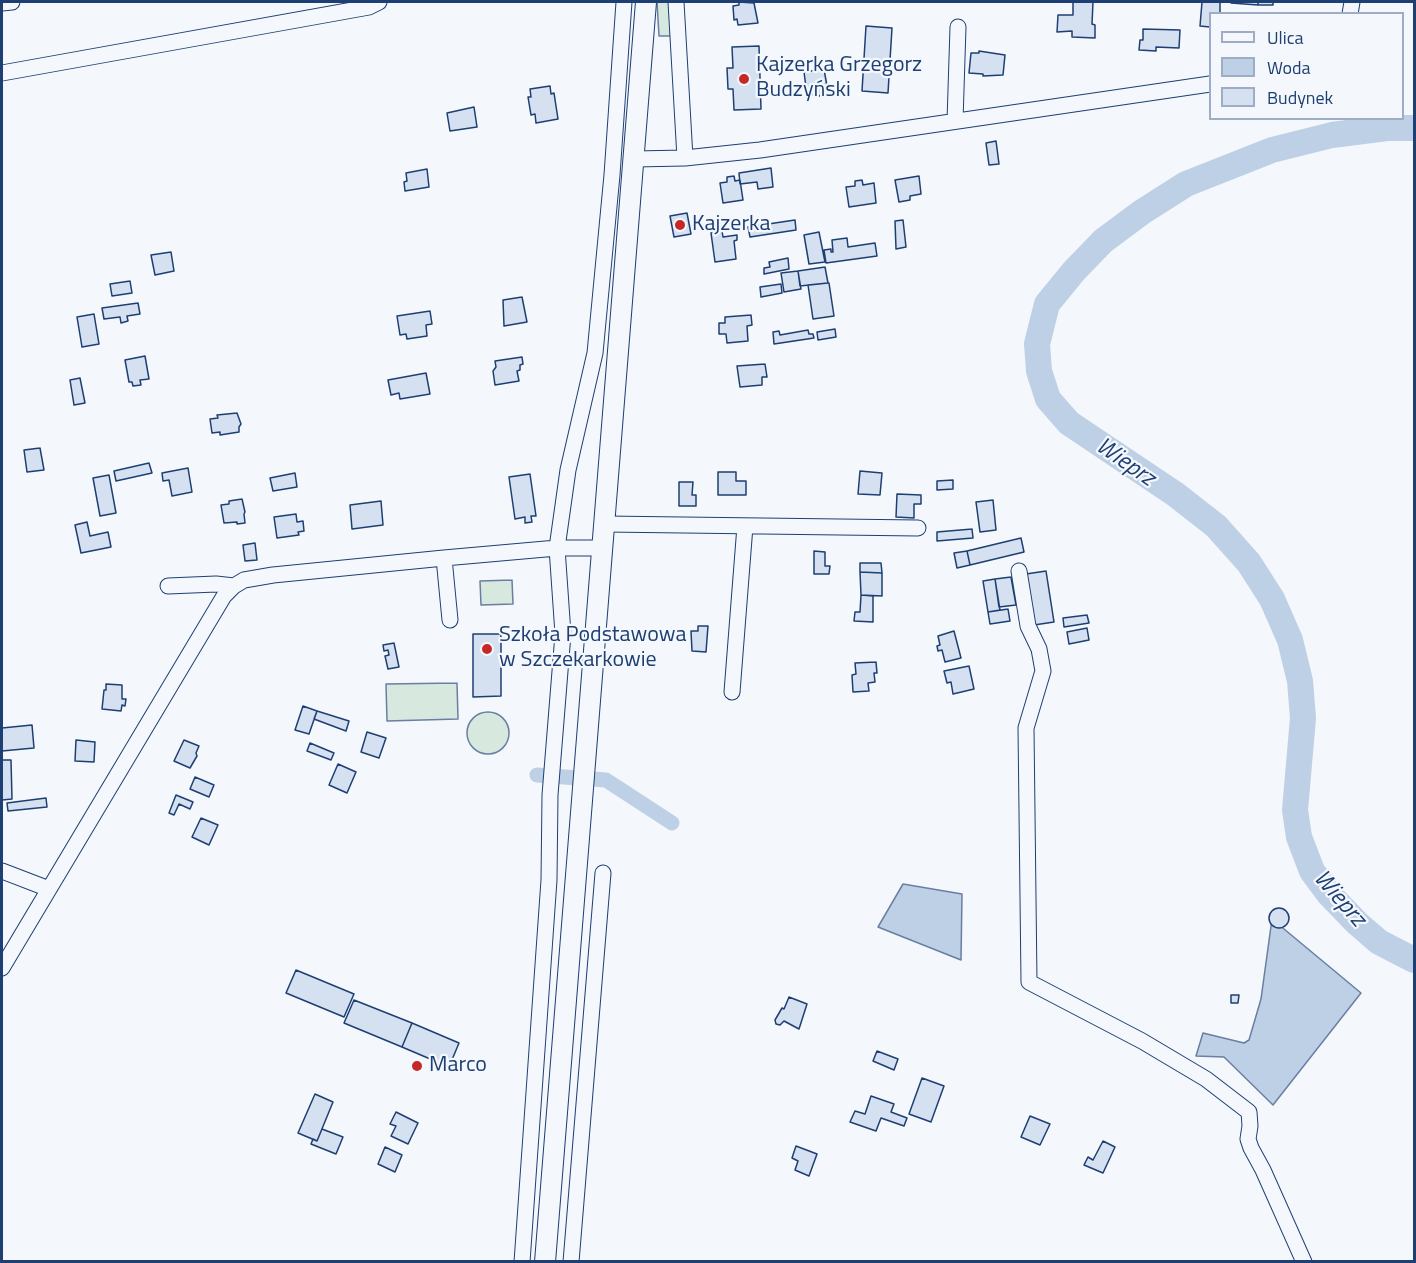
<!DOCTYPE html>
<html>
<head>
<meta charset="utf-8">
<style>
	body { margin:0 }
	#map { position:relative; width:1416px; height:1263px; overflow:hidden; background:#f4f7fb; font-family:"Titillium Web",sans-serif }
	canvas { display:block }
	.frame { position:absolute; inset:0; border:3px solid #1d3f73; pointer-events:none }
	.legend { position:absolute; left:1209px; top:12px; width:195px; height:108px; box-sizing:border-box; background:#f4f7fb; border:2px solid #9eadc5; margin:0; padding:8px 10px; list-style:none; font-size:18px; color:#1d3f73 }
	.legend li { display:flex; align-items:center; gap:12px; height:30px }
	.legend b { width:30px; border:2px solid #9eadc5 }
</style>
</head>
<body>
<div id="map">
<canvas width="1416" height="1263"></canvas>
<div class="frame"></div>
<ul class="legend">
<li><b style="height:8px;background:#f4f7fb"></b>Ulica</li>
<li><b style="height:16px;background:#bed0e5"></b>Woda</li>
<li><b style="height:16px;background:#d5e0f0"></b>Budynek</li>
</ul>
</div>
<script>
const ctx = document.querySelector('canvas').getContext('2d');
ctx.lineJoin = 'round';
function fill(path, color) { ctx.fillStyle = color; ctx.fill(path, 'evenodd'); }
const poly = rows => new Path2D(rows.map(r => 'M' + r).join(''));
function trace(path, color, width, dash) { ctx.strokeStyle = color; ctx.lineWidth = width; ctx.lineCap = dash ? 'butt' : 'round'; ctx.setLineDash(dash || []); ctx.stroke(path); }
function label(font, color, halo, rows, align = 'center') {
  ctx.font = font + ' "Titillium Web",sans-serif'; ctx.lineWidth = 4.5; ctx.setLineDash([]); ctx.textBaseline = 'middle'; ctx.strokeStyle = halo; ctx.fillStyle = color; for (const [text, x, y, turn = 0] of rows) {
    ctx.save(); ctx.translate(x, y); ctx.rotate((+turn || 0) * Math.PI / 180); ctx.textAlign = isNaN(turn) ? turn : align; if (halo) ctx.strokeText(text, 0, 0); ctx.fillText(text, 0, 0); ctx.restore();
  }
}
const green = poly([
	[657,2,669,2,673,36,659,36,657,2],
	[512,580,513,604,481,605,480,581,512,580],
	[457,683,458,719,387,721,386,684,457,683],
	'467 733a21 21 0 1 1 42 0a21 21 0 1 1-42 0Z'
]);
fill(green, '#d7e8df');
trace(green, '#687fa3', 1.5);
const water = poly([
	[903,884,962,894,961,960,878,927,903,884],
	[1272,919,1361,993,1273,1105,1224,1057,1196,1056,1203,1033,1244,1043,1249,1040,1261,999,1272,919]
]);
fill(water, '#bed0e5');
trace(water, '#687fa3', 1.5);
trace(poly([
	[537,775,606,780,672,823]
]), '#bed0e5', 15);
trace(poly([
	[1414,128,1387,128,1332,135,1272,150,1186,184,1142,212,1103,241,1074,271,1047,304,1037,344,1039,371,1048,399,1069,423,1175,494,1216,526,1249,563,1272,599,1290,640,1300,681,1303,718,1295,810,1299,837,1312,871,1329,894,1357,923,1379,942,1414,960]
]), '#bed0e5', 26);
const building = poly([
	[739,2,754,3,758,23,738,25,737,19,734,20,733,6,739,5,739,2],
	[1073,2,1093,2,1092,24,1095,25,1095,38,1072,37,1072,31,1057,32,1058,15,1073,15,1073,2],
	[1202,2,1220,2,1220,14,1210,14,1210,27,1200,26,1202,2],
	[1231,2,1258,2,1258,5,1231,3,1231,2],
	[1258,2,1273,2,1273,5,1258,5,1258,2],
	[866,26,892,28,888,93,862,91,866,26],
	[1143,29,1180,30,1179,48,1156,47,1156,51,1139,50,1140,40,1143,40,1143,29],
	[759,46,761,109,734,110,733,89,728,89,727,68,733,68,732,47,759,46],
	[979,51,1005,55,1003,75,983,76,983,74,969,73,971,53,979,53,979,51],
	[824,69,828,92,819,96,817,94,807,95,804,72,824,69],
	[550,86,551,94,554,93,558,119,536,123,535,114,531,115,528,97,531,97,530,89,550,86],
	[474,107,477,127,450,131,447,113,474,107],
	[996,141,999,164,989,165,986,143,996,141],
	[771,168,773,187,758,189,757,182,740,184,739,173,771,168],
	[427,169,429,187,405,191,404,182,407,181,406,173,427,169],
	[734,176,735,181,740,180,743,200,723,203,720,183,727,182,727,177,734,176],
	[919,176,921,194,910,196,910,200,899,202,895,180,919,176],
	[862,180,863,185,874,183,876,203,849,207,846,187,855,186,855,181,862,180],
	[687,213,691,234,674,237,670,216,687,213],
	[795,220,796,230,750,237,748,227,795,220],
	[903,220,906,247,896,249,895,221,903,220],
	[722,231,723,237,737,235,737,240,734,241,736,259,715,262,711,233,722,231],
	[819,232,825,262,809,264,804,235,819,232],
	[847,238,848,247,875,243,877,256,826,263,824,250,831,249,831,252,833,252,832,240,847,238],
	[171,252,174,271,155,275,151,255,171,252],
	[788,258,789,269,764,274,764,268,770,267,769,262,788,258],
	[825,267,828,283,800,286,798,271,825,267],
	[798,271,801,289,784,292,781,273,798,271],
	[130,281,132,293,112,296,110,284,130,281],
	[828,283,829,283,834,316,813,319,808,285,828,283],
	[781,284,782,293,761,297,760,287,781,284],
	[522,297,527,322,504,326,503,300,522,297],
	[138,303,140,314,127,316,128,321,121,323,120,317,104,319,102,308,138,303],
	[430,311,432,324,426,325,427,336,407,339,406,334,400,335,397,316,430,311],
	[94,314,99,344,82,347,77,317,94,314],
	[751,315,752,325,747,326,748,341,727,343,726,334,719,334,719,323,725,323,725,317,751,315],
	[835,329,836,337,818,340,817,332,835,329],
	[808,330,809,334,813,334,814,338,774,344,773,332,779,331,780,335,808,330],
	[145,356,149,379,140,380,141,385,133,386,132,382,129,382,125,360,145,356],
	[522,357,523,364,520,365,520,370,517,371,519,381,495,385,493,371,496,367,495,361,522,357],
	[765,364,767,377,762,377,762,385,740,387,737,366,765,364],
	[426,373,430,394,400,399,399,393,391,395,388,380,426,373],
	[80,378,85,403,74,405,70,380,80,378],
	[237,413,241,424,239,427,239,432,220,435,220,432,212,433,210,419,218,418,217,415,237,413],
	[40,448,44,470,27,472,24,450,40,448],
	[149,463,152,473,116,481,114,471,149,463],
	[188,468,192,492,172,496,169,480,163,481,162,473,188,468],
	[860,471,882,473,880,495,858,494,860,471],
	[718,472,736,472,736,481,746,481,746,495,718,495,718,472],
	[295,473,297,487,273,491,270,478,295,473],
	[530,474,536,516,531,516,532,522,525,523,525,517,515,519,509,477,530,474],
	[109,475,116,513,100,516,93,478,109,475],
	[953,480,953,489,937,490,937,481,953,480],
	[679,482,693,482,692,495,696,495,696,506,679,506,679,482],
	[897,494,921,495,921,504,914,504,914,518,896,517,897,494],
	[242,499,245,512,244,514,245,523,237,524,237,522,224,523,221,505,229,504,229,501,242,499],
	[993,500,996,530,980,532,976,502,993,500],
	[381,501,383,525,352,529,350,505,381,501],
	[296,514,297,522,303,521,304,531,298,532,299,535,277,538,274,517,296,514],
	[87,522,90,536,108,532,111,547,81,553,75,525,87,522],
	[972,529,973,538,937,541,937,532,972,529],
	[1021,538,1024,552,970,565,967,551,1021,538],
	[255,543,257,560,245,561,243,545,255,543],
	[814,551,825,552,825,566,830,566,829,574,814,574,814,551],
	[967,551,970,565,957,568,954,553,967,551],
	[860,563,881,563,882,573,860,572,860,563],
	[1046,571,1054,622,1034,625,1026,574,1046,571],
	[860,572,882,573,882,596,861,595,860,572],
	[1011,577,1016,605,999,607,995,579,1011,577],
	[995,579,1000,610,988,612,983,581,995,579],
	[861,595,873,596,873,622,854,621,855,612,860,612,861,595],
	[1008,609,1010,621,990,624,988,612,1008,609],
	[1087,615,1089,623,1064,627,1063,618,1087,615],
	[698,626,708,626,706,652,692,651,691,631,698,631,698,626],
	[1087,628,1089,640,1069,644,1067,632,1087,628],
	[954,631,961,658,945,662,942,650,938,651,937,646,940,645,938,636,954,631],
	[473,634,501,634,501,696,473,697,473,634],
	[394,643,399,667,388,669,385,656,389,655,388,650,384,651,383,645,394,643],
	[876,662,877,673,874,673,875,682,868,683,869,691,853,692,852,675,856,674,855,663,876,662],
	[969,666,974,689,953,694,951,682,947,683,944,671,969,666],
	[106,684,122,685,122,699,126,699,125,706,122,705,121,711,102,709,104,690,106,690,106,684],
	[303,706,317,711,309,734,295,730,303,706],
	[317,711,349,721,346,731,314,719,317,711],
	[32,725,34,748,2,751,2,728,32,725],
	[367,732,386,738,379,758,361,752,367,732],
	[76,740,95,742,94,762,75,761,76,740],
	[184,740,199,746,196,753,197,756,190,768,174,761,184,740],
	[310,743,334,753,331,760,307,751,310,743],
	[2,760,11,760,12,799,2,800,2,760],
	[338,764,356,772,347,793,329,785,338,764],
	[195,777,214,785,209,797,190,789,195,777],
	[176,795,193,802,190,809,179,804,174,815,169,813,176,795],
	[46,798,47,807,8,811,7,803,46,798],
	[201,818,218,825,209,845,192,837,201,818],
	'1269 918a10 10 0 1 1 20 0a10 10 0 1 1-20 0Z',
	[296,970,354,994,344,1017,286,993,296,970],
	[1231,995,1239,995,1238,1003,1231,1003,1231,995],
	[789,997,807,1004,799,1029,784,1021,780,1025,776,1024,775,1020,782,1008,784,1009,789,997],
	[354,1000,412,1023,402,1047,344,1023,354,1000],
	[412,1023,459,1043,449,1067,402,1047,412,1023],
	[877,1051,898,1059,894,1070,873,1061,877,1051],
	[922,1078,944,1086,931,1122,909,1114,922,1078],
	[315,1094,333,1102,317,1141,298,1133,315,1094],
	[871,1096,894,1104,891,1112,907,1118,904,1126,881,1118,876,1131,850,1122,855,1111,865,1114,871,1096],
	[396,1112,418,1123,408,1144,391,1136,396,1126,390,1124,396,1112],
	[1030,1116,1050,1124,1040,1145,1021,1137,1030,1116],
	[322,1129,343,1137,336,1154,311,1144,313,1139,317,1141,322,1129],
	[1103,1141,1115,1147,1103,1173,1084,1165,1088,1157,1093,1160,1103,1141],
	[796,1146,817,1154,809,1176,795,1170,798,1161,792,1158,796,1146],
	[385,1147,402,1155,395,1172,378,1164,385,1147]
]);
fill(building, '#d5e0f0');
trace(building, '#1d3f73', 1.5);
const minor = poly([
	[676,2,685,158],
	[2,3,12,2],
	[1350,14,1352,2],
	[2,73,369,7,379,2],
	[955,121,958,27],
	[634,159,685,158,760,150,1210,84],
	[605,524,918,528],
	[444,558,450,620],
	[1019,571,1028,626,1039,649,1043,671,1026,728,1029,982,1142,1041,1206,1079,1249,1112,1250,1126,1248,1139,1251,1148,1263,1170,1304,1262],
	[168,586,216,584,234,586],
	[732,692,745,526],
	[2,871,49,889],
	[2,968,224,596,234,586,244,580,273,575,444,558,557,548,603,548],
	[522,1262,549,880,550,795,563,634,557,548,568,470,595,353,612,175,624,2],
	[571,1262,603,873]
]);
const major = poly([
	[545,1262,646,2]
]);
trace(minor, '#1d3f73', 17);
trace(major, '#1d3f73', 22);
trace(minor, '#f4f7fb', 15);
trace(major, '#f4f7fb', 20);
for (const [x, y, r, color] of [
	[744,79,6,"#c62828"],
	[680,225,6,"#c62828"],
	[487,649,6,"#c62828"],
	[417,1066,6,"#c62828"]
]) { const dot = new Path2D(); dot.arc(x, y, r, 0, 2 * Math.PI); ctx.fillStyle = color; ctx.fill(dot); trace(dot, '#f4f7fb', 2); }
label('22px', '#1d3f73', '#f4f7fb', [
	["Kajzerka Grzegorz",756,66],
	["Budzyński",756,91],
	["Kajzerka",692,225],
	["Szkoła Podstawowa",499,636],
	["w Szczekarkowie",499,661],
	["Marco",429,1066]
], 'left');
label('italic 24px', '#1d3f73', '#f4f7fb', [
	["Wieprz",1125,463,35],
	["Wieprz",1339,899,49]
]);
</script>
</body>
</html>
